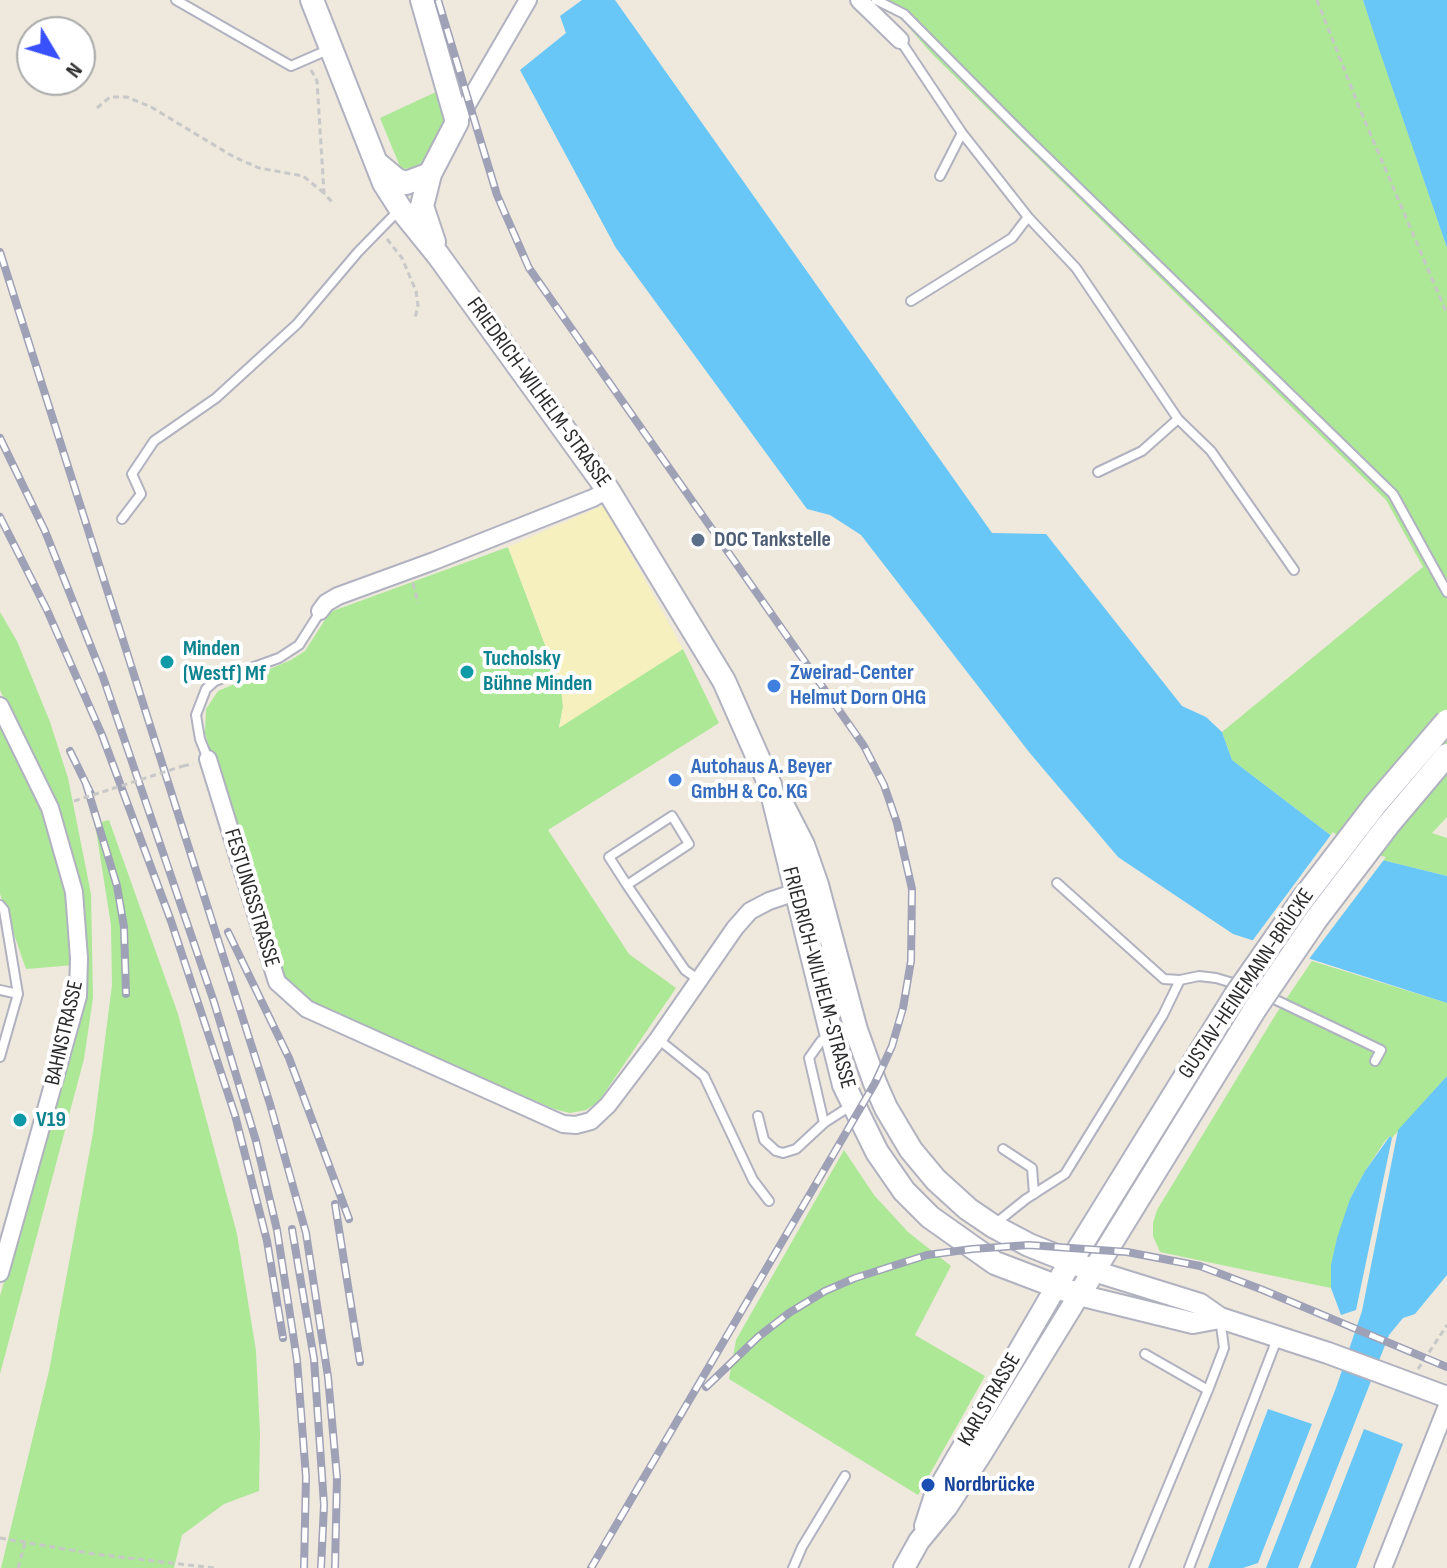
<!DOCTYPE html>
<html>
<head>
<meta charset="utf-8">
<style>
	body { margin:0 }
	#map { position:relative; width:1447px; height:1568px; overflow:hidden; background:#eee8dd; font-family:"Sofia Sans Condensed",sans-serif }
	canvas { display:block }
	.north { position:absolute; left:16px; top:16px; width:80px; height:80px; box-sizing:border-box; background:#fff; border:2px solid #aaa; border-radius:50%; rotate:128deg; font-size:22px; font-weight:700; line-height:32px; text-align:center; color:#2b2b2b }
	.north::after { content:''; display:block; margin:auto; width:28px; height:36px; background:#3950ff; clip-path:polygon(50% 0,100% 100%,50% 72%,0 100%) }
</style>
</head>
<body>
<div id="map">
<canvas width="1447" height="1568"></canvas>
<div class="north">N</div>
</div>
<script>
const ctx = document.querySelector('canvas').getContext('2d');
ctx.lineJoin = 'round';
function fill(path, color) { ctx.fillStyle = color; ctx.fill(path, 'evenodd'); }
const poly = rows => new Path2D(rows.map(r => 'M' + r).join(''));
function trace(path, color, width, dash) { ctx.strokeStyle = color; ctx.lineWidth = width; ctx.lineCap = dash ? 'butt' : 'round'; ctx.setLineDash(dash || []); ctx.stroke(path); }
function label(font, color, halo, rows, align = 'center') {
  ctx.font = font + ' "Sofia Sans Condensed",sans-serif'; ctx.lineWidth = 8; ctx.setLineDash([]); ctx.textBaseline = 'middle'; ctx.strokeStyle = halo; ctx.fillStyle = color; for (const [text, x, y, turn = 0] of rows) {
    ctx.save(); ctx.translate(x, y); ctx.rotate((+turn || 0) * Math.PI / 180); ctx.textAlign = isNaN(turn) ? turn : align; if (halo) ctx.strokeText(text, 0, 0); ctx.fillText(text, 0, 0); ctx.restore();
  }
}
fill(poly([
	[885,0,1363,0,1447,248,1447,817,1432,833,1447,838,1447,876,1354,853,1232,760,1222,732,1423,567,1386,500,932,54],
	[438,91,445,120,422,165,413,168,401,169,380,118],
	[508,547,561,687,563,707,559,727,683,649,719,723,548,830,629,954,676,988,599,1101,586,1110,570,1113,554,1109,311,1004,288,985,275,967,205,733,206,709,218,691,291,660,305,651,330,612],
	[0,612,17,641,50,722,68,778,91,894,93,998,84,1059,0,1374,0,1296,82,1012,86,964,26,969,0,894,0,720,28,749,0,690],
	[109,820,178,1014,237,1234,256,1351,260,1433,259,1491,224,1504,182,1535,174,1568,1,1568,49,1371,93,1133,112,985,111,925,95,824],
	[1312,961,1447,1003,1447,1076,1392,1138,1390,1136,1385,1141,1365,1171,1350,1199,1331,1272,1331,1288,1160,1252,1153,1236,1153,1223,1157,1210,1276,1014],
	[844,1150,874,1195,908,1232,951,1266,915,1335,985,1376,918,1495,729,1379,736,1340]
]), '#ace896');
fill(poly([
	[604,505,683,649,559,728,563,707,561,687,508,547]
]), '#f5f0be');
fill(poly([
	[582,0,615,0,992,533,1046,534,1182,706,1206,717,1222,732,1232,760,1354,853,1447,876,1447,1003,1233,934,1118,857,1029,752,861,535,830,515,807,509,616,248,520,70,566,33,560,16],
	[1363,0,1447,0,1447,248,1379,49],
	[1447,1076,1447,1275,1415,1314,1403,1318,1389,1335,1298,1568,1266,1568,1336,1388,1362,1311,1398,1130],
	[1390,1136,1392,1138,1356,1310,1341,1315,1331,1288,1331,1265,1337,1238,1350,1199,1365,1171],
	[1268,1409,1312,1424,1258,1563,1243,1568,1208,1568],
	[1364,1429,1403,1444,1356,1568,1310,1568]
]), '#69c7f7');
fill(poly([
	[1333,832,1356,850,1386,857,1306,963,1250,944]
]), '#eee8dd');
const service = poly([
	[176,0,291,66,330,49],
	[876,0,904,14,1024,135,1393,494,1447,592],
	[900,40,962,133,940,176],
	[1028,217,1076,268,1178,419,1211,451,1294,570],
	[911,301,1012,238,1028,217,962,133],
	[1098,472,1142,451,1178,419],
	[122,519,141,494,132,474,154,441,216,398,297,324,358,252,400,209],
	[208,759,200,739,196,715,206,689,215,681,279,658,299,645,320,612],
	[1057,883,1164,979,1180,980],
	[627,885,689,844,672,816,609,857,627,885,685,970,699,980],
	[0,905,4,910,18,994,0,1057],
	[0,990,18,994],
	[658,1039,704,1076,753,1180,769,1201],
	[758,1116,764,1140,776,1151,783,1153,796,1149,824,1123,852,1105],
	[824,1123,809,1058,821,1041,830,1037],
	[1003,1149,1032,1168,1034,1194],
	[996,1223,1026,1199,1065,1174,1163,1015,1180,980,1199,976,1216,978,1253,989,1381,1050,1375,1061],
	[1145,1354,1208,1390,1224,1348,1220,1318],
	[793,1568,802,1547,845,1476],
	[1134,1568,1208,1390],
	[1189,1568,1277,1339]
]);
const minor = poly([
	[859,0,900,40],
	[457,122,528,0],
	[320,611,326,603,338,596,434,561,593,498,608,490],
	[0,706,50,808,74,892,79,958,78,996,0,1273],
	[208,759,277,982,307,1009,563,1124,576,1125,591,1121,608,1105,658,1039,735,928,750,911,769,901,805,889],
	[1383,1568,1447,1406]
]);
const tertiary = poly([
	[1094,1271,1200,1304,1220,1318,1328,1353,1447,1397],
	[925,1526,935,1495,1056,1287],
	[904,1568,919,1541,947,1507,982,1453,1079,1295,1193,1323,1220,1318]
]);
const secondary = poly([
	[312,0,384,183,400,208,438,255,608,490,724,681,770,785,844,1085,877,1152,904,1191,930,1217,995,1263,1079,1295,1255,1009],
	[422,0,457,122,430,174,422,206,434,242],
	[379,165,397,180,406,183,430,174],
	[782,804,803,845,817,885,856,1030,875,1083,886,1108,911,1150,936,1180,968,1209,993,1226,1029,1245,1094,1271],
	[1062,1276,1235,996]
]);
trace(service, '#b1b2c0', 12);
trace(minor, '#b1b2c0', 20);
trace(tertiary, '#b1b2c0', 24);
trace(secondary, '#b1b2c0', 26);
trace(poly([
	[1317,0,1359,107,1447,314],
	[311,70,317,81,324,193,332,202],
	[97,108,110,97,127,97,151,107,234,157,259,168,303,176,324,193],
	[387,239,402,258,416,291,418,306,415,318],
	[413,583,418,603],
	[183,766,193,764],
	[1418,1369,1447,1325],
	[0,1538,95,1554,214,1568],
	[18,1568,25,1543]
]), '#c8c8c8', 3, [6, 4]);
trace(service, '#fff', 8);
trace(minor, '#fff', 16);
trace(tertiary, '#fff', 20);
trace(secondary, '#fff', 22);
const rail = poly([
	[438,0,497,195,529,268,864,746,884,785,897,823,912,889,911,961,903,1008,892,1046,875,1083,591,1568],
	[0,252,270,1104,306,1233,328,1377,337,1477,335,1568],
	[0,438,45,531,103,677,214,1002,256,1141,277,1230,297,1360,306,1477,304,1568],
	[0,517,47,610,102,735,171,921,235,1115,267,1241,283,1338],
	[70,751,91,794],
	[86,784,117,886,124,927,126,994],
	[228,932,289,1058,349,1219],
	[335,1204,360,1362],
	[292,1229,314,1359,324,1505,321,1568],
	[706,1387,758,1337,789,1313,825,1291,855,1278,927,1255,972,1249,1029,1245,1127,1252,1200,1266,1263,1290,1447,1367]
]);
trace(rail, '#9fa1b7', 8);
trace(rail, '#fff', 5, [15]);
const secondaryBridge = poly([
	[1235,996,1302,900,1375,805,1447,721],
	[1255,1009,1317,918,1388,825,1447,755]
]);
trace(secondaryBridge, '#b1b2c0', 26, []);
trace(poly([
	[74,801,183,766]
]), '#c8c8c8', 3, [6, 4]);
trace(secondaryBridge, '#fff', 22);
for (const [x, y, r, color] of [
	[698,540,8,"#5c6f8a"],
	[167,662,8,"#0f9aa8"],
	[467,672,8,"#0f9aa8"],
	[774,686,8,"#3f7fe0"],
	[675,780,8,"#3f7fe0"],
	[20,1120,8,"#0f9aa8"],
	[928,1485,8,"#1a4fb4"]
]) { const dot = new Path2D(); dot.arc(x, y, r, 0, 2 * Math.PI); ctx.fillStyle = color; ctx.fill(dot); trace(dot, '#fff', 3); }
label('22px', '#2b2b2b', '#fff', [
	["FRIEDRICH-WILHELM-STRASSE",538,393,54],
	["FESTUNGSSTRASSE",251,898,73],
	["FRIEDRICH-WILHELM-STRASSE",818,978,75],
	["GUSTAV-HEINEMANN-BRÜCKE",1247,984,-56],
	["BAHNSTRASSE",65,1033,-77],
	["KARLSTRASSE",990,1400,-60]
]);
label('bold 22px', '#4e5e75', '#fff', [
	["DOC Tankstelle",714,540]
], 'left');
label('bold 22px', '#0d838f', '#fff', [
	["Minden",183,649],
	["(Westf) Mf",183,674],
	["Tucholsky",483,659],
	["Bühne Minden",483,684],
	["V19",36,1120]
], 'left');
label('bold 22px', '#366cbe', '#fff', [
	["Zweirad-Center",790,673],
	["Helmut Dorn OHG",790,698],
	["Autohaus A. Beyer",691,767],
	["GmbH & Co. KG",691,792]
], 'left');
label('bold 22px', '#164399', '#fff', [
	["Nordbrücke",944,1485]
], 'left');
</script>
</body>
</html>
